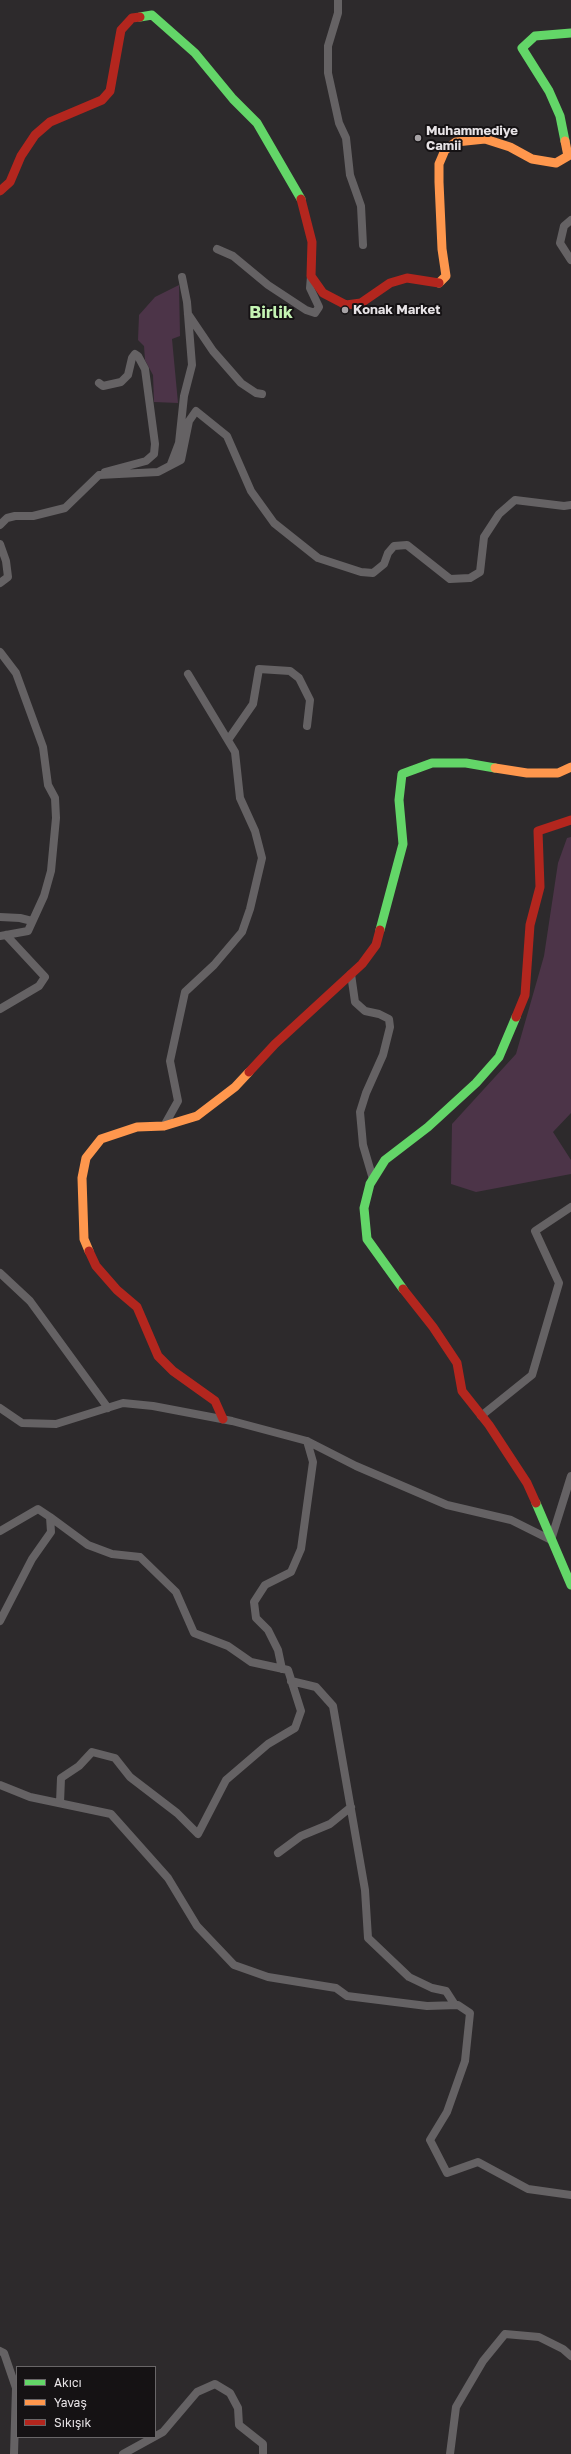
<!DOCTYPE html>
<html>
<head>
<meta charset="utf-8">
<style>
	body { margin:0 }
	#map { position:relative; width:571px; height:2454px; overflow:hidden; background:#2d2a2c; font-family:"Golos Text",sans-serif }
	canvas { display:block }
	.legend { position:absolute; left:16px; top:2366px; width:140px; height:72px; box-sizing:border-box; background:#151214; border:1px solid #696668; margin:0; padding:5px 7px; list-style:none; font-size:12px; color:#e7e3e6 }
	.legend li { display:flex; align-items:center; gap:8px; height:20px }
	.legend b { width:20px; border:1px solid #696668 }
</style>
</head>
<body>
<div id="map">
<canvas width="571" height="2454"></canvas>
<ul class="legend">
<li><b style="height:5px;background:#63d668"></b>Akıcı</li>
<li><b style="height:5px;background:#ff974d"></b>Yavaş</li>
<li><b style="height:5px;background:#b3261e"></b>Sıkışık</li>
</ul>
</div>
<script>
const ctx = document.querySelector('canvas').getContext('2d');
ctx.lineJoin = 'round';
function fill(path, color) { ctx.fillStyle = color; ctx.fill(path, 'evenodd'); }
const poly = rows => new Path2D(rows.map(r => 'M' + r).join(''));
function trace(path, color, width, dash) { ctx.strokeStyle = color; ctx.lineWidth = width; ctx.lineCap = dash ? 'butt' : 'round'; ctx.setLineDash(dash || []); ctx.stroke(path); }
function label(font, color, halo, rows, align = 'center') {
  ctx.font = font + ' "Golos Text",sans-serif'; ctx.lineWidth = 4; ctx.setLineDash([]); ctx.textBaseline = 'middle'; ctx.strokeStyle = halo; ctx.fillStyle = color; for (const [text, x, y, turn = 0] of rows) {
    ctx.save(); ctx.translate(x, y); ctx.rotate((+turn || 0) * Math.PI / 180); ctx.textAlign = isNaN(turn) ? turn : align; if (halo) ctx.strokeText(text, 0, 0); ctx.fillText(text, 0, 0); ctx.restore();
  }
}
fill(poly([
	[179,285,180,336,172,339,178,403,154,402,153,375,145,360,144,346,138,340,139,315,155,297],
	[571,837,571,1113,553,1132,571,1160,571,1174,476,1192,451,1184,452,1124,516,1054,544,956,558,863,567,838]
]), '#4c3448');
trace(poly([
	[338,0,338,13,328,46,328,73,339,123,346,138,350,175,361,206,363,245],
	[571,220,564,226,560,243,571,260],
	[217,249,233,256,268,285,306,310,315,313,319,307,310,288,311,276],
	[188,314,213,351,241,383,256,393,262,394],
	[99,383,103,386,121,382,128,375,132,358,135,354,138,356,145,369,155,444,154,454,146,461,105,472],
	[171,464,179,443,184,396,192,365,187,302,182,277],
	[0,525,7,518,15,516,33,516,65,508,99,475,158,472,181,460,189,421,196,411,227,436,251,491,274,523,318,558,361,572,373,573,384,564,388,553,394,546,407,545,450,579,470,578,480,572,484,537,499,514,515,500,564,506,571,505],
	[0,544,6,561,8,577,0,583],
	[0,652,16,673,43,747,48,785,55,798,56,818,51,871,44,896,28,931,0,936],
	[228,740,253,704,259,669,290,671,299,678,310,700,307,726],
	[0,917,20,918,32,921],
	[351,974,355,1002,365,1011,379,1014,389,1019,390,1027,383,1055,366,1093,360,1112,363,1145,373,1179],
	[0,1009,39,986,45,977,6,935],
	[164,1126,178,1101,170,1061,185,992,214,965,242,932,250,909,262,858,255,831,240,798,235,752,188,674],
	[0,1273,30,1301,108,1408],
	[0,1408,22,1423,56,1424,123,1403,153,1406,232,1421,307,1441,356,1466,447,1505,511,1520,551,1540,571,1476],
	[481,1416,532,1375,559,1283,535,1231,571,1207],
	[50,1517,88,1545,112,1554,140,1557,176,1592,194,1633,228,1646,251,1662,288,1670,301,1711,295,1728,268,1744,226,1780,198,1834,177,1813,130,1777,115,1758,92,1752,79,1766,61,1778,60,1803],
	[0,1531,38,1509,50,1517,51,1532,32,1559,0,1621],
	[282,1669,278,1650,268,1630,256,1618,254,1602,265,1585,291,1572,301,1549,313,1462,307,1441],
	[291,1681,316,1687,333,1706,365,1890,368,1938,409,1977,432,1988,446,1991,455,2005],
	[0,1785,30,1797,111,1814,168,1878,197,1926,234,1965,268,1977,336,1988,347,1996,427,2006,458,2005,470,2013,465,2061,447,2112,430,2140,447,2173,478,2162,528,2189,571,2195],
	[278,1853,301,1836,330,1824,351,1807],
	[0,2351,4,2353,16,2388,14,2454],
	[123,2454,163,2432,197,2392,215,2384,230,2393,238,2408,239,2425,263,2444,263,2454],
	[450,2454,456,2407,483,2361,505,2334,539,2337,563,2349,571,2356]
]), '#656264', 8);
trace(poly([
	[140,17,152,15,195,53,233,99,257,123,301,199],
	[565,141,560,116,549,91,522,48,535,36,571,33],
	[380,930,403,844,399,800,402,774,432,763,466,763,495,768],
	[403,1289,367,1239,364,1208,370,1184,385,1160,428,1127,476,1083,499,1057,516,1017],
	[536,1503,571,1585]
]), '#63d668', 9);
trace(poly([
	[439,283,446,276,442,249,439,182,439,164,445,150,456,142,485,139,510,147,532,159,556,163,568,156,565,141],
	[495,768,527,773,558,773,571,767],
	[89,1251,84,1239,82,1178,86,1158,101,1139,137,1127,164,1126,197,1116,235,1087,249,1072]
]), '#ff974d', 9);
trace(poly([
	[0,191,10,182,21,156,35,135,50,122,102,100,110,91,121,30,132,18,140,17],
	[301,199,312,242,311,276,323,293,346,305,361,303,390,283,407,278,439,283],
	[516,1017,525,995,530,925,540,887,538,831,571,820],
	[249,1072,275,1044,362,964,376,945,380,930],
	[89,1251,96,1266,117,1290,137,1307,158,1356,173,1371,215,1401,223,1419],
	[403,1289,433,1327,457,1363,462,1391,489,1425,527,1483,536,1503]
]), '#b3261e', 9);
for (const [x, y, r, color] of [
	[418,138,4,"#a6a2a5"],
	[345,310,4,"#a6a2a5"]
]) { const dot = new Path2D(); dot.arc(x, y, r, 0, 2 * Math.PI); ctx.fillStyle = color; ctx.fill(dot); trace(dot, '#151214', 1.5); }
label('bold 13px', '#e7e3e6', '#151214', [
	["Muhammediye",426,131],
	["Camii",426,146],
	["Konak Market",353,310]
], 'left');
label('bold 17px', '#c4f4b3', '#151214', [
	["Birlik",271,313]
]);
</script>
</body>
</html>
